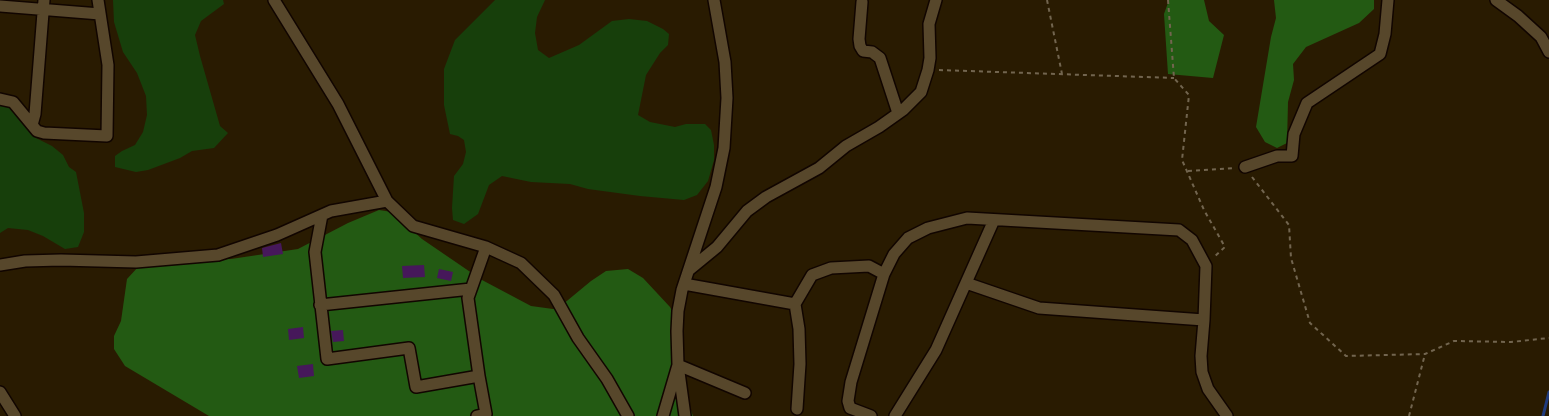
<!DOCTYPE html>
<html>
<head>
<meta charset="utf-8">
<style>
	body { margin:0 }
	canvas { display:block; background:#291b01 }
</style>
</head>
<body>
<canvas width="1549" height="416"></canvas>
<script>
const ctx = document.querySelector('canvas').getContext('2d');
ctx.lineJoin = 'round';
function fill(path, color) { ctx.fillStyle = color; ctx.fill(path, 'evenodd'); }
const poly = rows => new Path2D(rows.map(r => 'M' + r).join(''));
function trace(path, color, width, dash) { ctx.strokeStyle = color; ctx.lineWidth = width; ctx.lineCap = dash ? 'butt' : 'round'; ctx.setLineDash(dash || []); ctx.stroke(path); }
fill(poly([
	[113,0,223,0,224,4,201,21,195,35,200,56,220,126,228,133,214,148,192,151,180,158,148,170,136,172,115,167,115,156,122,151,135,145,143,132,147,115,146,96,137,73,123,52,114,22],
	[495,0,545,0,537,17,535,33,538,50,549,58,579,45,612,21,629,19,647,21,663,29,669,34,668,45,660,53,646,75,638,115,650,122,675,127,686,124,705,124,711,130,714,145,714,160,708,181,697,195,684,200,640,196,588,189,570,184,531,182,502,176,489,185,478,214,464,224,453,220,452,208,454,176,463,164,466,152,464,140,458,136,450,134,444,105,444,69,455,40],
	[0,105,11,106,36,138,52,146,63,155,69,167,76,172,84,213,84,232,78,247,65,249,43,236,28,230,8,228,0,233]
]), '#173f0b');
fill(poly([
	[1169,0,1204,0,1209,21,1224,35,1213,78,1168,74,1164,14],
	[1274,0,1374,0,1374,9,1359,23,1306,47,1293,64,1294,80,1288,102,1287,143,1277,148,1265,142,1256,127,1271,37,1276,18],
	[379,210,392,212,422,239,482,280,531,306,553,309,562,305,591,281,606,271,628,269,643,278,670,307,683,331,681,384,693,416,209,416,125,366,114,349,114,336,121,321,127,279,139,266,191,260,231,259,298,249,348,223]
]), '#235a13');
trace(poly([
	[1543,416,1549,392]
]), '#203b7d', 3);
fill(poly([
	[281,243,283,254,263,257,262,248],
	[424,265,425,277,403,278,402,266],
	[439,269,453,272,451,281,437,278],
	[303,327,304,338,289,340,288,329],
	[343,330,344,341,333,342,331,331],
	[313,364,314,376,299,378,297,366]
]), '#46185a');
const minor = poly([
	[274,0,338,104,387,201,413,226,486,247,521,263,554,295,578,338,607,379,628,416],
	[1496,0,1518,16,1541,37,1549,52],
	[862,2,859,39,860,46,863,51,872,52,880,58,898,113],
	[0,6,100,14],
	[0,99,13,102,37,131,44,133,107,136,108,65,98,0],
	[32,125,35,114,44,0],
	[1245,167,1277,156,1292,156,1294,134,1307,103,1380,54,1385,34,1388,0],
	[322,215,315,252,327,359,409,348,416,387,479,376,468,298,486,247],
	[0,265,25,261,61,260,136,262,218,255,277,235,331,211,387,201],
	[689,270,717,247,747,211,766,197,819,168,846,146,879,127,903,110,921,92,928,70,930,58,929,24,936,0],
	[966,283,1039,308,1204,320],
	[684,284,795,304,799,329,800,364,797,409],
	[795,304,812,275,831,268,869,266,884,274],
	[320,305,471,289],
	[0,392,15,416],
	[477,416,486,414,479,376],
	[663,416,678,365,745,393],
	[685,416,678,365,677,331,678,311,682,290,716,187,724,148,727,98,725,62,714,0],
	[871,416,850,408,848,401,851,382,884,274,894,254,908,238,928,228,967,218,1179,230,1192,240,1206,266,1204,320,1201,356,1202,372,1208,389,1227,416],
	[895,416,936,350,994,220]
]);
trace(minor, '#110500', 14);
trace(poly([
	[1047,0,1062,74],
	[1168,0,1174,78,1189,95,1182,160,1204,210,1225,247,1214,257],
	[939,70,1174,78],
	[1188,171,1235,168],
	[1252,177,1289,225,1291,258,1310,323,1346,356,1425,354,1454,341,1511,342,1549,338],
	[1409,416,1425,354]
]), '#72654f', 2, [4, 4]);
trace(minor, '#57472b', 11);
</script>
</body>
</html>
